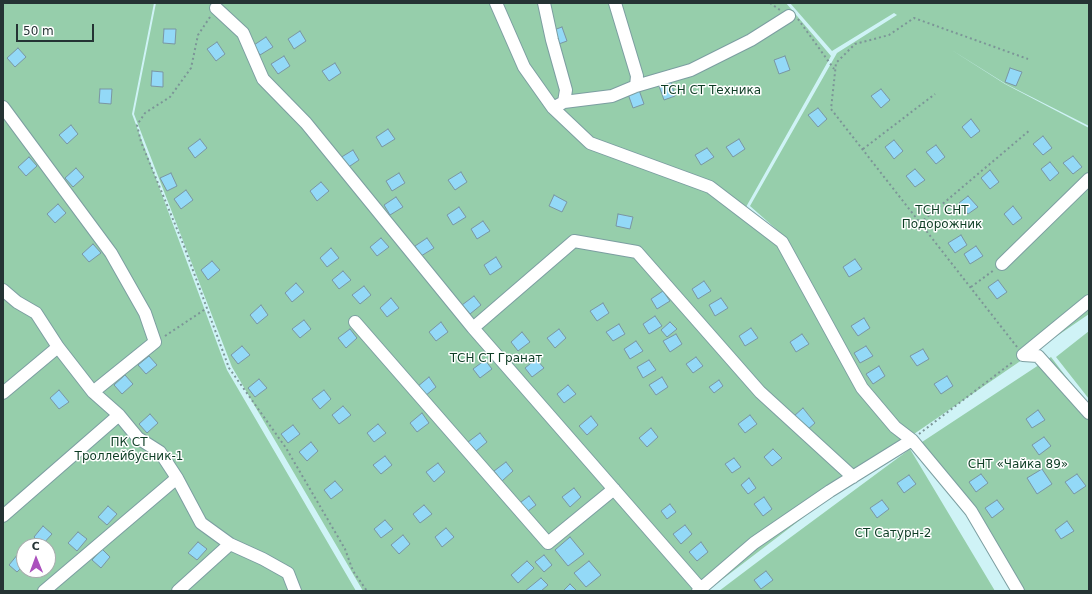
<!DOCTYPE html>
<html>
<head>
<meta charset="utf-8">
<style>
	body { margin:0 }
	#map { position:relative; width:1092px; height:594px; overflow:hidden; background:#cff3f6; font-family:"DejaVu Sans",sans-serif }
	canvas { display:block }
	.frame { position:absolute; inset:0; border:4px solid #253334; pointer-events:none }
	.north { position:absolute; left:16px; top:538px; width:40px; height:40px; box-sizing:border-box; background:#fff; border:1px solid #a8adae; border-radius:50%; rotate:359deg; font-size:11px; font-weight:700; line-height:16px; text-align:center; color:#253334 }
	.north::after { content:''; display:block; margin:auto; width:14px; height:18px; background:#ab51bd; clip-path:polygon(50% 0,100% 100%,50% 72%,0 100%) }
	.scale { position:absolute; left:16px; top:24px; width:78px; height:18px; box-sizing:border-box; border:2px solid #253334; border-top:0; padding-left:5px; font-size:12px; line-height:14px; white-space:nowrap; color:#253334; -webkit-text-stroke:3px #fff; paint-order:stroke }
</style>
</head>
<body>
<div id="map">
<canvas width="1092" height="594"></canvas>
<div class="frame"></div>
<div class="north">С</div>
<div class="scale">50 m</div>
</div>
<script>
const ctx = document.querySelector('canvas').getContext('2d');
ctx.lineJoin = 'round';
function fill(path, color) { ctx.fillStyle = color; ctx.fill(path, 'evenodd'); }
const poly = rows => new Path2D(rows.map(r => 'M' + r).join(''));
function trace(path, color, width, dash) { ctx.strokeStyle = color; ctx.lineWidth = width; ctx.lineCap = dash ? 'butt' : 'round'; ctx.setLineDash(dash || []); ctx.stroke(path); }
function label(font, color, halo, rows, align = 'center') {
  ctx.font = font + ' "DejaVu Sans",sans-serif'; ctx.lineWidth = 3; ctx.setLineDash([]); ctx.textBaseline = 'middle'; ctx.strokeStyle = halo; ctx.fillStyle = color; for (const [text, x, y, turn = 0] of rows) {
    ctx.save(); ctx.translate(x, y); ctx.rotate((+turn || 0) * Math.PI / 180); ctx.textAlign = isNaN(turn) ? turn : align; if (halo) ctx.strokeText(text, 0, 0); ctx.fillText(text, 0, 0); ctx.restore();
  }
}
fill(poly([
	[3,3,154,3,132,114,227,370,356,591,3,591],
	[24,546,48,546,48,570,24,570],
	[156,3,493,3,522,70,587,146,709,190,780,243,860,389,906,439,707,591,363,591,232,367,134,114],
	[499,3,786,3,831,56,746,207,594,141,558,108,525,65],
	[790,3,1089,3,1089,126,1006,84,950,49,1005,84,1089,128,1089,314,911,436,864,386,784,236,750,206,837,53,897,15,894,13,832,51],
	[1089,331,1089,399,1056,357],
	[1051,357,1089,407,1089,591,1013,591,922,442],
	[910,449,995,591,719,591,768,554]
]), '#96ceab');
const building = poly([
	[562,27,567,41,556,45,551,31,562,27],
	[164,29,176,29,175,44,163,43,164,29],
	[300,31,306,41,294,49,288,39,300,31],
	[266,37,273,47,260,55,254,45,266,37],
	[217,42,225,54,216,61,207,49,217,42],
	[18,48,26,57,15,67,7,58,18,48],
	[284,56,290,66,278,74,271,64,284,56],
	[785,56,790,70,779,74,774,60,785,56],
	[335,63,341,73,329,81,322,71,335,63],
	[1010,68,1022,72,1016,86,1005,82,1010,68],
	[152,71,163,72,163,87,151,86,152,71],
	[671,82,675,96,664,100,659,86,671,82],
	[100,89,112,89,111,104,99,103,100,89],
	[881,89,890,100,881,108,871,96,881,89],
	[639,90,644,104,633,108,628,94,639,90],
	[818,108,827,119,818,127,808,115,818,108],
	[971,119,980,131,971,138,962,127,971,119],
	[71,125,78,134,67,144,59,135,71,125],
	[388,129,395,139,382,147,376,137,388,129],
	[1043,136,1052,148,1043,155,1033,144,1043,136],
	[200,139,207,148,195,158,188,148,200,139],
	[739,139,745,149,733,157,726,147,739,139],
	[894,140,903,151,894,159,885,147,894,140],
	[936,145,945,157,936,164,926,152,936,145],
	[707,148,714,157,701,165,695,155,707,148],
	[353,150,359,160,347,168,340,158,353,150],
	[1073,156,1082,167,1073,174,1063,163,1073,156],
	[29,157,37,166,26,176,18,167,29,157],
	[1050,162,1059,173,1050,181,1041,169,1050,162],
	[76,168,84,177,73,187,65,178,76,168],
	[915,169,925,180,915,187,906,176,915,169],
	[990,170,999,182,990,189,981,178,990,170],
	[461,172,467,182,455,190,448,180,461,172],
	[171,173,177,186,167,191,160,178,171,173],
	[399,173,405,183,392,191,386,181,399,173],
	[321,182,329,191,317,201,310,191,321,182],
	[186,190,193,200,181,209,174,199,186,190],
	[554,195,567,202,562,212,549,206,554,195],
	[968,196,978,207,968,214,959,203,968,196],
	[396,197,403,207,390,215,384,205,396,197],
	[58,204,66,213,55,223,47,214,58,204],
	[1013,206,1022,218,1013,225,1004,214,1013,206],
	[459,207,466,217,453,225,447,215,459,207],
	[618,214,633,217,630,229,616,226,618,214],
	[483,221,490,231,477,239,471,229,483,221],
	[961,235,967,245,955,253,948,243,961,235],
	[381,238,389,247,377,256,370,247,381,238],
	[427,238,434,248,421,256,415,246,427,238],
	[93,244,101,253,89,262,82,254,93,244],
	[976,246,983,256,970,264,964,254,976,246],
	[331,248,339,258,327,267,320,258,331,248],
	[496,257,502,267,490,275,484,265,496,257],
	[855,259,862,269,849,277,843,267,855,259],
	[212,261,220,270,208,280,201,270,212,261],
	[343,271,351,280,339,289,332,280,343,271],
	[998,280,1007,292,997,299,988,287,998,280],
	[704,281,711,291,698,299,692,289,704,281],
	[296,283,304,292,292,302,285,293,296,283],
	[364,286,371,295,360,304,352,295,364,286],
	[663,291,670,301,657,309,651,299,663,291],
	[474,296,481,305,470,314,462,305,474,296],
	[391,298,399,308,387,317,380,308,391,298],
	[721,298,728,308,715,316,709,305,721,298],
	[603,303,609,313,597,321,590,311,603,303],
	[261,305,268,315,257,324,250,315,261,305],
	[655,316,662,326,649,334,643,324,655,316],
	[864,318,870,328,858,336,851,326,864,318],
	[304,320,311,329,300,338,292,329,304,320],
	[441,322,448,332,436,341,429,332,441,322],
	[670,322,677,329,667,337,661,330,670,322],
	[619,324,625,334,613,341,606,332,619,324],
	[751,328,758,338,745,346,739,336,751,328],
	[350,329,357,338,346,348,338,338,350,329],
	[559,329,566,338,555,348,547,338,559,329],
	[522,332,530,342,518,351,511,342,522,332],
	[676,334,682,344,670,352,663,341,676,334],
	[802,334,809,344,796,352,790,342,802,334],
	[636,341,643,351,630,359,624,349,636,341],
	[242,346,250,355,238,364,231,355,242,346],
	[866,346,873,356,860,363,854,353,866,346],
	[923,349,929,359,917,366,910,356,923,349],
	[149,356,157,365,146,374,138,365,149,356],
	[696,357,703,366,693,373,686,364,696,357],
	[536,359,544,368,532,377,525,368,536,359],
	[485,360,492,369,480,378,473,369,485,360],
	[649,360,656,370,643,378,637,367,649,360],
	[879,366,885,376,873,384,866,374,879,366],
	[125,375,133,384,122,394,114,385,125,375],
	[947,376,953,386,941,394,934,384,947,376],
	[429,377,436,387,425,396,417,387,429,377],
	[662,377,668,387,656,395,649,385,662,377],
	[259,379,267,388,255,397,248,388,259,379],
	[719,380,723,386,714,393,709,387,719,380],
	[568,385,576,394,564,403,557,394,568,385],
	[59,390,69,402,59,409,50,398,59,390],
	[324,390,331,399,320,409,312,399,324,390],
	[343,406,351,415,339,424,332,415,343,406],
	[803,408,815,423,807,430,794,416,803,408],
	[1038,410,1045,420,1032,428,1026,419,1038,410],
	[422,413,429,423,417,432,410,423,422,413],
	[150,414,158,423,147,433,139,424,150,414],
	[750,415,757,424,745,433,738,424,750,415],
	[591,416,598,425,587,435,579,426,591,416],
	[378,424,386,433,374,442,367,433,378,424],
	[293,425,300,434,288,443,281,434,293,425],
	[651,428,658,437,647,447,639,438,651,428],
	[480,433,487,442,476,451,468,442,480,433],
	[1044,437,1051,446,1039,455,1032,445,1044,437],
	[311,442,318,451,307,461,299,452,311,442],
	[773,449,782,458,772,466,764,457,773,449],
	[385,456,392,465,381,474,373,465,385,456],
	[734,458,741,467,732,473,725,464,734,458],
	[506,462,513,471,502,481,494,471,506,462],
	[438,463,445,472,434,482,426,472,438,463],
	[1042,469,1052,484,1037,494,1027,478,1042,469],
	[981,474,988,483,976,492,969,482,981,474],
	[1077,474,1086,486,1074,494,1065,482,1077,474],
	[909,475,916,484,904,493,897,483,909,475],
	[749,478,756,488,748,494,741,485,749,478],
	[335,481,343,490,331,499,324,490,335,481],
	[574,488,581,497,570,507,562,497,574,488],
	[529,496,536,505,524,514,517,505,529,496],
	[764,497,772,509,763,516,754,504,764,497],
	[882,500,889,509,877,518,870,508,882,500],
	[997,500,1004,509,992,518,985,508,997,500],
	[670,504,676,512,667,519,661,511,670,504],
	[424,505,432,514,420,523,413,514,424,505],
	[108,506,117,514,107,525,98,517,108,506],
	[385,520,393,529,381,538,374,529,385,520],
	[1067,521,1074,531,1061,539,1055,530,1067,521],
	[685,525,692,534,681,544,673,534,685,525],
	[43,526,52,534,42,545,34,537,43,526],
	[446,528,454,537,442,547,435,537,446,528],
	[78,532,87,539,77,551,68,543,78,532],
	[403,535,410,544,399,554,391,545,403,535],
	[570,537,584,554,568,566,555,550,570,537],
	[198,542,207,549,197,560,188,553,198,542],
	[701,542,708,552,697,561,689,552,701,542],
	[102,549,110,557,101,568,92,560,102,549],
	[18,554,24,558,24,565,17,572,9,565,18,554],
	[544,555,552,565,544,572,535,562,544,555],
	[527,561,534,568,518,583,511,575,527,561],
	[589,561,601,575,586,587,574,573,589,561],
	[766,571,773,580,761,589,754,580,766,571],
	[541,578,548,585,541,591,525,591,541,578],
	[570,584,577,591,563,591,570,584]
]);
fill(building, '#93d9f7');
trace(building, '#7a96a3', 1);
const minor = poly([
	[496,3,524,67,553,108,590,143,710,187,782,242,862,388,895,427,912,440,971,511,1018,591],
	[544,3,552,40,566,90,564,102],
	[615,3,637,76,636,86],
	[216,8,243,33,263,79,306,123,473,328,701,589],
	[3,107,111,253,145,313,155,342,93,392],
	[553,108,564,102,612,96,636,86,691,70,751,40,789,16],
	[1002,264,1089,179],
	[3,290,17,302,36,313,58,347,93,392,119,415,138,438,160,452,177,478,201,523,230,544,263,559,288,573,295,591],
	[355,322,548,543,614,489],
	[473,328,574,241,637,252,760,392,853,477],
	[1023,355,1038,356,1089,413],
	[1023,355,1089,301],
	[3,393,58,347],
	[3,516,119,415],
	[44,591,177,478],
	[178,591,230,544],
	[698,591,754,543,830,491,912,440]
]);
trace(minor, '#7c9ea1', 14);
trace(poly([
	[770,3,780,10],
	[210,17,198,35,191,68,170,97,145,113,137,125,141,142,184,246,229,368,286,448,345,549,353,571,367,591],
	[798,19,834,69],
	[863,149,935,94],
	[920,223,1030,130],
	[971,287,994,270],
	[165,336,207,308],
	[1017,347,831,109,836,63,855,44,889,35,914,18,1028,59],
	[919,434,1014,361]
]), '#7c9597', 2, [2, 3]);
trace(minor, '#fff', 12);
label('12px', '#0d3d24', '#fff', [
	["ТСН СТ Техника",711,91],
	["ТСН СНТ",942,211],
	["Подорожник",942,225],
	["ТСН СТ Гранат",496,359],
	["ПК СТ",129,443],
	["Троллейбусник-1",129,457],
	["СНТ «Чайка 89»",1018,465],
	["СТ Сатурн-2",893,534]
]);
</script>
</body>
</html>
